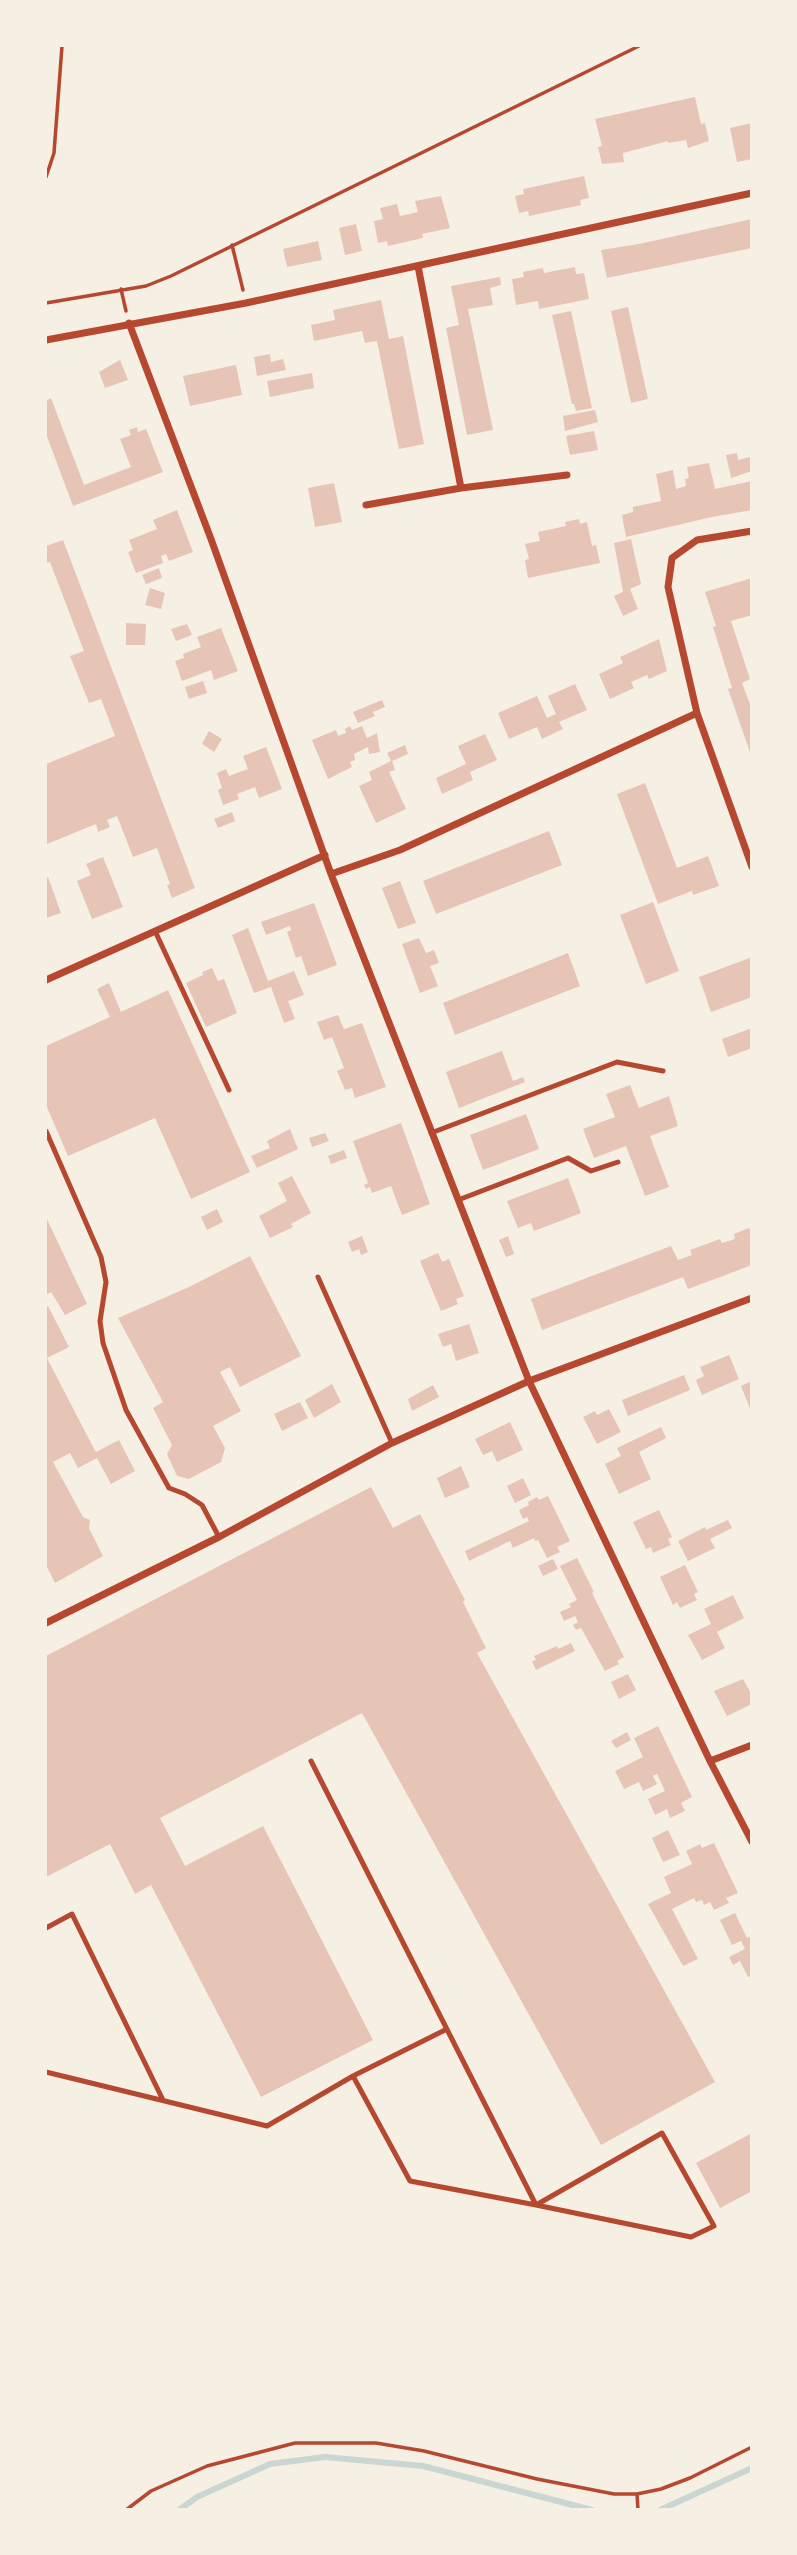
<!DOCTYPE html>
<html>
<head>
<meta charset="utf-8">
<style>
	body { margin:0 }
	#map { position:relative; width:797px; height:2555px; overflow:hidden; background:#f6efe4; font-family:Poppins,sans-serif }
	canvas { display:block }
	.frame { position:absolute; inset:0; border:47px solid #f6efe4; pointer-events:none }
</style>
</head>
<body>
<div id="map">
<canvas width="797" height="2555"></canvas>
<div class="frame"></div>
</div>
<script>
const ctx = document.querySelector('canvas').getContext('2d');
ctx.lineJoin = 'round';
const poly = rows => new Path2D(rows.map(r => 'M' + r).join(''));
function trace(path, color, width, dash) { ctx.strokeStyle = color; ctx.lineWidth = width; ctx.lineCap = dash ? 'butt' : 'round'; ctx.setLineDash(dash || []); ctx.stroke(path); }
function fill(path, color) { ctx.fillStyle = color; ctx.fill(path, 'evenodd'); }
trace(poly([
	[179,2510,197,2497,270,2464,325,2457,423,2466,592,2510],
	[660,2510,752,2468]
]), '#c9d6d2', 6);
fill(poly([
	[695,97,701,124,705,123,709,141,688,148,686,140,668,143,668,141,623,153,624,162,602,164,598,147,602,146,595,119],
	[752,123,752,159,737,162,730,128],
	[584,176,589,198,580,200,581,205,529,216,528,211,519,213,515,196,524,194,523,189],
	[441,196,450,228,422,234,423,238,388,246,387,241,378,243,374,221,383,219,380,208,397,204,400,216,418,212,415,201],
	[752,219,752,248,607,278,601,250,639,244],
	[356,224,362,251,345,255,339,228],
	[318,241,322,260,287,267,283,249],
	[575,267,576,274,584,273,589,299,539,309,538,301,516,305,512,279,524,277,523,272,543,268,544,273],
	[500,277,501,285,490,288,493,305,468,309,493,430,467,435,446,328,459,325,451,286],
	[381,300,389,339,403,336,424,444,399,449,377,341,365,343,362,331,314,341,311,325,335,320,333,310],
	[628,307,648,399,631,403,611,311],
	[571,311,592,408,576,411,574,404,572,404,552,315],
	[270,354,271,362,283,359,286,370,257,376,254,357],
	[120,360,128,380,105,388,99,372],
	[236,365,242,395,190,406,183,376],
	[312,373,314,388,270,397,267,381],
	[51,398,84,485,131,467,120,439,131,435,129,430,137,427,138,432,146,429,163,472,73,506,46,434,46,401],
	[595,410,598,422,565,431,563,416],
	[594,431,598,450,570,455,566,436],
	[737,453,738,460,750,457,752,471,731,478,726,455],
	[709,463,715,489,752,481,752,510,712,517,626,537,622,515,633,512,633,507,661,501,656,474,673,470,676,489,686,486,685,479,689,478,687,467],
	[334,483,342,522,315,527,308,488],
	[177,510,193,552,169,561,166,554,161,556,163,563,136,573,128,552,133,550,129,540,157,529,153,520],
	[579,519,580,524,587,522,592,546,596,545,600,563,528,578,525,560,529,559,525,544,540,541,538,532,566,526,565,522],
	[631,539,641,584,630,589,638,609,623,616,614,596,623,592,614,543],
	[63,540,195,888,172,898,167,885,170,884,157,848,133,857,117,816,107,820,110,827,98,832,96,824,47,844,46,838,46,764,115,736,101,699,89,703,70,656,84,651,50,562,46,563,46,546],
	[159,568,162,578,146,584,142,575],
	[752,578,752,615,731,621,750,679,742,683,752,709,751,755,728,689,732,688,713,627,716,626,705,592],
	[150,588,165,593,161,609,145,605],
	[126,623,146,624,145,645,126,645],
	[187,624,192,635,176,641,171,629],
	[221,628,238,671,214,680,211,670,182,681,175,661,184,658,183,654,201,647,197,637],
	[659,639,667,671,649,679,647,675,631,682,634,688,610,699,599,674,623,663,620,657],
	[203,681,207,693,189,699,185,687],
	[575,684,587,710,559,722,563,729,542,739,537,727,509,739,498,713,537,696,547,718,556,714,548,696],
	[382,700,385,707,373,712,375,716,358,723,353,712],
	[350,726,352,730,362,726,367,738,377,733,380,752,369,754,368,747,354,754,355,760,350,762,352,767,328,779,312,740,336,730,338,736,346,733,345,729],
	[209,731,222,739,214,752,202,744],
	[485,734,497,760,470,772,473,780,442,794,436,778,466,764,458,746],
	[405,745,408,754,392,761,395,770,389,772,406,809,376,823,359,786,372,780,369,772,391,761,387,753],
	[266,747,282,789,259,798,255,787,237,794,239,799,223,805,218,790,222,788,217,773,226,769,229,776,248,769,243,756],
	[645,783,677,868,708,856,719,886,693,895,692,891,658,904,617,794],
	[232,812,235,821,218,828,214,819],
	[549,831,562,865,436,914,423,881],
	[103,857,123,907,92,919,77,881,91,875,86,864],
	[48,877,61,913,46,918,46,878],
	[400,881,416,923,398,929,382,888],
	[653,902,679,971,646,984,620,915],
	[314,903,337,965,308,976,301,956,296,958,292,946,287,932,291,930,290,926,266,935,261,922],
	[248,928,268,981,294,971,304,995,288,1001,295,1019,284,1023,271,987,254,993,232,935],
	[419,938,426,953,434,950,439,963,430,966,438,986,420,993,402,944],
	[568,953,580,986,455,1035,443,1003],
	[752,957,752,997,711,1012,699,977],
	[212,968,218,981,224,979,237,1013,206,1027,186,983,203,975,202,972],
	[109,983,121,1012,168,990,250,1172,191,1199,155,1118,68,1156,46,1105,46,1046,110,1017,97,989],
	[338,1015,344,1029,362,1023,386,1087,355,1098,352,1088,345,1090,337,1071,344,1068,332,1037,324,1040,317,1022],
	[752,1028,752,1048,728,1057,722,1039],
	[502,1051,513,1081,523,1077,525,1082,459,1108,446,1072],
	[630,1085,639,1108,669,1096,678,1126,650,1136,669,1187,645,1196,626,1146,594,1158,583,1129,615,1117,606,1094],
	[526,1114,539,1149,483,1170,470,1135],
	[401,1123,430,1204,402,1215,391,1186,372,1193,370,1187,366,1189,364,1185,368,1183,353,1141],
	[290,1129,298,1149,257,1168,251,1156,270,1148,267,1141],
	[325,1133,329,1141,312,1147,309,1138],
	[344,1150,347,1158,331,1164,328,1156],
	[292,1176,311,1213,291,1224,293,1227,270,1238,259,1216,287,1201,278,1183],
	[568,1178,581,1213,534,1231,531,1223,518,1228,507,1201],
	[217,1209,223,1222,207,1230,201,1217],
	[46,1217,87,1304,65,1315,51,1292,46,1295],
	[749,1228,752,1234,752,1265,688,1289,683,1277,542,1330,531,1299,671,1246,678,1260,692,1255,690,1250,720,1239,722,1243,735,1239,734,1234],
	[362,1236,368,1252,361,1255,359,1249,352,1252,348,1242],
	[508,1236,514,1254,506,1257,499,1240],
	[438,1253,442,1262,449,1259,464,1296,456,1299,458,1304,441,1311,420,1261],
	[250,1256,301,1356,240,1387,230,1367,220,1372,241,1411,213,1426,225,1448,221,1462,189,1479,177,1476,167,1454,172,1445,153,1408,163,1402,118,1318,189,1287],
	[48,1306,69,1347,47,1358,91,1443,96,1452,119,1440,135,1471,111,1484,97,1458,78,1468,70,1453,53,1462,83,1517,90,1520,89,1528,103,1556,55,1583,46,1565,46,1307],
	[469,1324,479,1353,456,1361,451,1344,443,1347,438,1334],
	[729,1355,739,1379,702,1395,696,1380,704,1376,700,1367],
	[684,1375,690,1390,628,1416,622,1400],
	[752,1381,752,1411,751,1411,741,1386],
	[332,1384,341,1402,314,1418,305,1400],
	[433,1385,439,1397,412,1411,408,1399],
	[300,1402,308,1418,282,1431,274,1414],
	[609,1409,621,1432,597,1444,583,1417,595,1411,597,1415],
	[510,1422,523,1450,497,1462,492,1451,483,1455,475,1439],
	[661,1427,666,1438,639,1452,651,1479,619,1494,605,1464,621,1456,617,1448],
	[461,1466,470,1487,445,1498,437,1478],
	[523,1478,531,1495,515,1503,507,1486],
	[371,1487,393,1528,420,1514,465,1600,463,1602,486,1648,477,1653,715,2082,601,2145,362,1713,160,1818,185,1866,263,1826,373,2040,261,2097,151,1885,135,1894,110,1844,46,1877,46,1656],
	[548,1496,570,1541,557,1547,560,1552,547,1558,538,1540,535,1541,534,1538,513,1548,510,1541,469,1561,465,1551,529,1521,527,1517,523,1519,519,1510,529,1505,528,1502,537,1497,539,1500],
	[659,1510,672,1537,668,1539,671,1545,653,1553,651,1547,646,1549,633,1522],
	[728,1520,732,1528,710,1539,715,1548,688,1561,678,1541,705,1527,706,1530],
	[577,1558,594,1592,592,1593,624,1657,617,1661,619,1664,605,1671,581,1628,576,1630,573,1625,578,1622,575,1616,564,1621,560,1612,571,1607,569,1604,577,1600,560,1566],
	[553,1559,558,1569,543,1576,538,1566],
	[685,1565,698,1592,694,1594,697,1600,680,1608,677,1602,673,1605,660,1577],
	[733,1595,744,1618,717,1632,725,1648,702,1660,688,1635,711,1624,704,1609],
	[571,1643,575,1651,536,1670,532,1661,536,1660,534,1656,557,1646,558,1649],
	[628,1674,636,1690,619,1699,611,1682],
	[743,1679,752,1695,752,1704,727,1716,714,1691],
	[658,1726,692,1797,681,1803,685,1811,670,1818,667,1809,655,1815,648,1799,665,1791,657,1774,653,1776,657,1784,643,1791,639,1782,624,1789,615,1771,643,1757,634,1738],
	[627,1732,631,1740,616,1748,611,1741],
	[668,1830,680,1855,663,1862,652,1838],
	[714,1843,738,1893,726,1898,729,1903,714,1910,710,1902,704,1905,702,1900,696,1902,694,1898,672,1909,698,1959,683,1966,648,1904,671,1893,664,1877,692,1864,686,1851,700,1844,702,1848],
	[735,1913,747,1938,752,1936,752,1976,748,1977,740,1961,733,1965,729,1957,745,1949,741,1941,732,1945,720,1920],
	[752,2133,752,2191,720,2208,696,2163]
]), '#e6c5b7');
trace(poly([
	[46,177,54,153,62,46],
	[232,245,243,290],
	[121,289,126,311],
	[46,303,146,286,171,276,639,46],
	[637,2494,638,2510],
	[126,2510,151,2491,207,2466,295,2443,376,2443,424,2451,537,2479,614,2494,637,2494,661,2489,690,2478,752,2447]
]), '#b5482f', 3.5);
trace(poly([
	[155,931,229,1090],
	[46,1131,101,1257,106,1282,100,1321,103,1343,126,1410,169,1488,185,1494,202,1505,219,1537],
	[431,1133,617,1062,663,1071],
	[458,1200,568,1158,591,1171,618,1162],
	[318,1277,392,1443],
	[311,1761,536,2205,691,2237,714,2226,662,2133,536,2205,410,2181,353,2076],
	[46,1928,72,1914,163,2100],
	[46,2072,267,2126,353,2076,445,2030]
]), '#b5482f', 5);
trace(poly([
	[129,323,211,539,331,874,529,1381,710,1761,752,1842],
	[46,340,246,303,752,193],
	[461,488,567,475],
	[366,505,461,488,418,266],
	[752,531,697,540,672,558,668,587,697,713,752,867],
	[331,874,400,850,697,713],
	[46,980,325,855],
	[46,1623,219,1537,392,1443,529,1381,752,1298],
	[710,1761,752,1745]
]), '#b5482f', 7);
</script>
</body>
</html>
